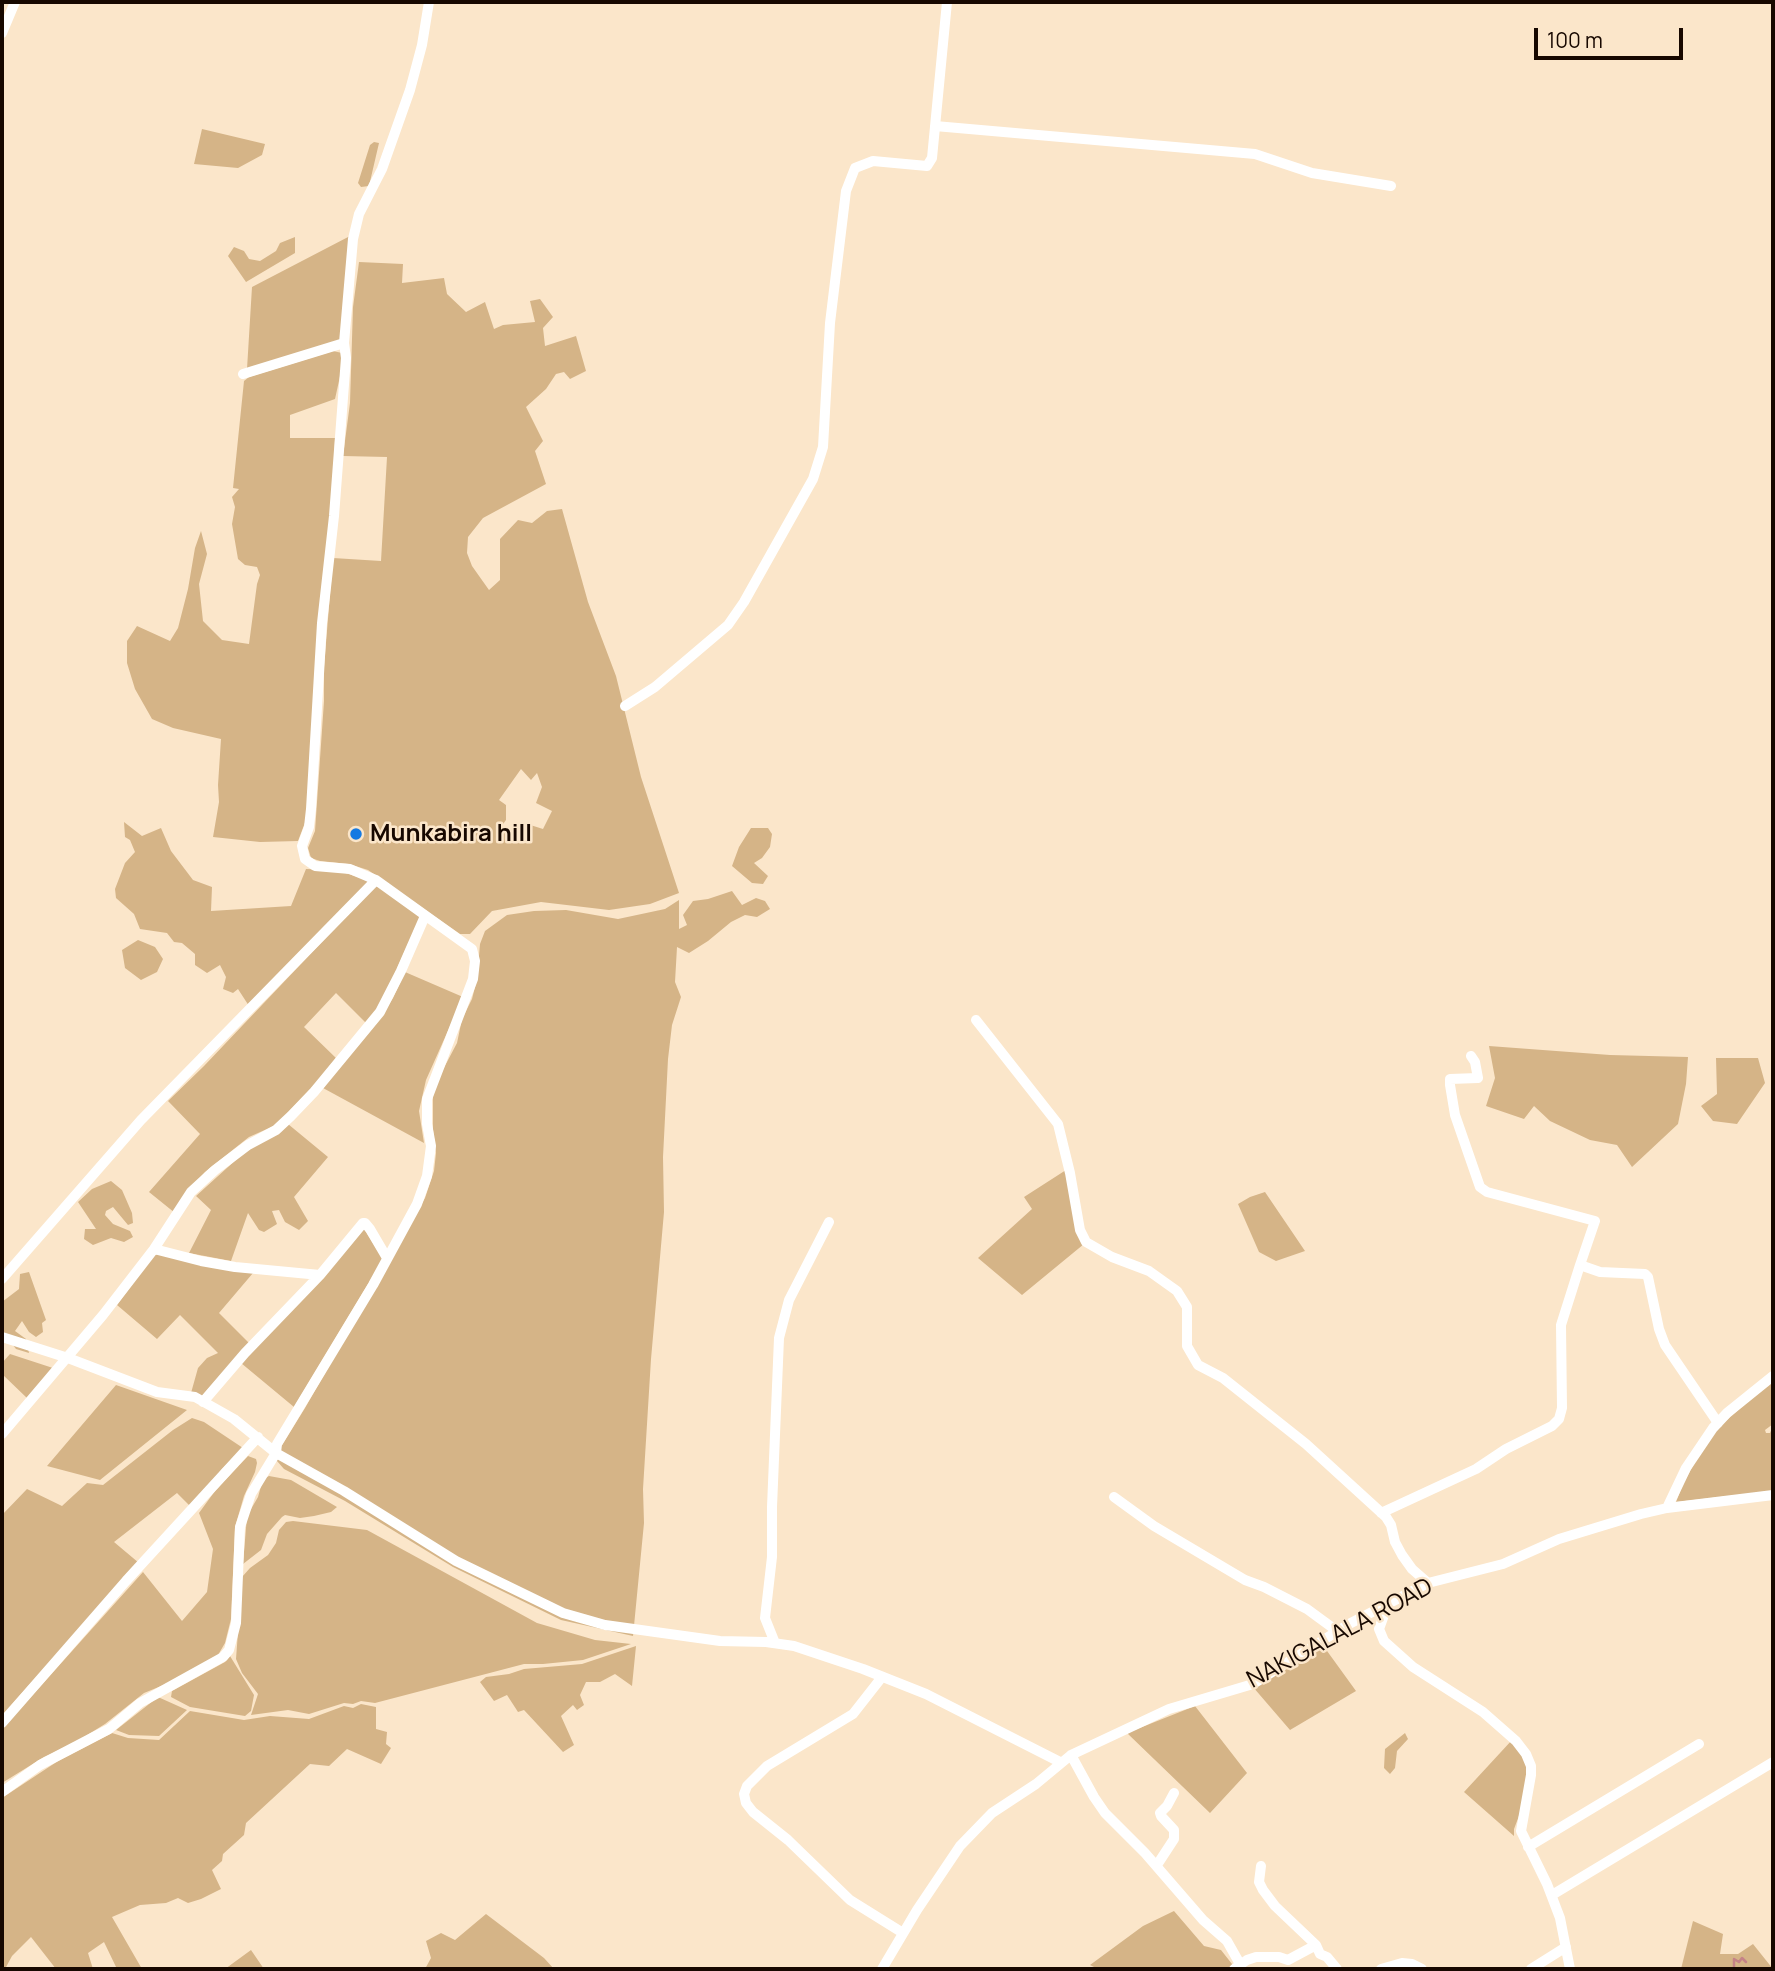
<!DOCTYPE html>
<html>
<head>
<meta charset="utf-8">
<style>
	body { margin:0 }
	#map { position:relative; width:1775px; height:1971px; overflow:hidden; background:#fbe6ca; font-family:Manrope,sans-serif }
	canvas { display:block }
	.frame { position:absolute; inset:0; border:4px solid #170800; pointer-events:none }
	.scale { position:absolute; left:1534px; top:28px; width:149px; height:32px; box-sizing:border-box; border:4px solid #170800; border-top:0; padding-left:9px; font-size:21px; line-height:24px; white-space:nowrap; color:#170800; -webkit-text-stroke:5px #fbe6ca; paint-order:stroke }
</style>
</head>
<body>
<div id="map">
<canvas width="1775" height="1971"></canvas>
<div class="frame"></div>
<div class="scale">100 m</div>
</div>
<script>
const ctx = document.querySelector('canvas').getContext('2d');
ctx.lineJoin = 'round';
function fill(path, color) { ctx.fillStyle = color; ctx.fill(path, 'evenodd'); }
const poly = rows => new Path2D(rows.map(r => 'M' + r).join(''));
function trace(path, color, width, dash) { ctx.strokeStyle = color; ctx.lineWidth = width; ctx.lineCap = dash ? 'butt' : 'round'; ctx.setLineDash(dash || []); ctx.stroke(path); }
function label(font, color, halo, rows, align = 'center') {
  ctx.font = font + ' Manrope,sans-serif'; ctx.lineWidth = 5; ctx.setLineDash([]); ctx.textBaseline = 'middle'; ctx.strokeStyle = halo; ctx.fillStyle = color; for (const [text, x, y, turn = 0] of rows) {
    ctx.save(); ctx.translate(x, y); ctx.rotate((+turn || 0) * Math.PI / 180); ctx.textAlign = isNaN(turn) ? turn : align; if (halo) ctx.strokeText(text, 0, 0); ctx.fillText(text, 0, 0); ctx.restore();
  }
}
fill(poly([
	[202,129,265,144,262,155,238,168,194,164],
	[374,142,379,143,369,186,361,187,358,183,370,145],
	[350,236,340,340,247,369,252,287],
	[295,237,295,253,246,282,228,256,234,247,244,251,249,259,260,261,276,251,280,243],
	[359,262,403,264,402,283,444,278,447,294,466,312,485,302,494,329,503,325,535,322,530,301,540,299,553,317,543,328,545,346,576,336,586,371,570,379,564,372,556,374,546,389,526,407,543,441,535,451,546,484,483,518,468,537,467,553,472,566,489,590,500,580,500,539,518,520,532,523,547,511,562,509,588,602,616,676,641,777,679,893,650,904,609,910,541,902,492,911,470,934,460,934,368,870,349,864,320,861,311,858,308,848,315,831,324,701,324,667,333,558,381,561,387,457,343,456,350,403,353,307],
	[521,769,531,780,537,773,542,787,536,803,552,811,543,829,524,823,511,834,501,827,506,820,506,805,499,800],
	[333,351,342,353,344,358,335,399,290,415,290,438,335,438,332,507,306,820,298,841,260,842,213,837,219,802,218,785,221,739,173,728,152,719,135,689,127,663,127,641,137,626,170,641,178,628,188,589,195,548,201,531,207,554,199,584,203,621,222,640,249,644,257,584,260,575,257,567,245,565,238,559,232,524,235,507,232,497,239,489,233,488,244,381,249,377],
	[124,822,142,836,161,828,171,851,193,880,212,887,211,911,291,906,306,869,336,870,370,881,249,1006,238,989,233,993,223,989,226,977,220,965,207,973,195,965,195,954,182,943,174,942,167,933,140,929,134,914,116,898,115,889,125,863,135,852,130,840,125,837],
	[751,828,768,828,772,834,770,847,762,858,754,863,768,876,763,884,752,883,732,866,739,847],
	[376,885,420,917,382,1002,366,1023,336,993,304,1027,336,1058,315,1084,276,1125,249,1137,205,1172,187,1192,175,1213,149,1192,200,1134,168,1101,204,1066],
	[732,891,742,905,756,898,765,901,770,909,757,917,745,915,731,922,708,941,689,953,677,947,675,982,681,997,672,1025,668,1059,663,1157,664,1212,651,1359,643,1489,644,1523,633,1636,561,1620,453,1567,345,1501,284,1469,277,1461,279,1450,305,1408,425,1198,434,1171,436,1153,433,1130,433,1096,437,1081,457,1043,462,1019,472,999,477,979,480,944,485,931,507,915,534,911,566,910,618,919,665,909,679,900,679,929,687,925,683,915,693,901,708,899],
	[138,940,155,947,163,959,157,972,141,980,125,968,122,950],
	[405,972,463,997,426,1080,419,1111,424,1143,323,1088,380,1019,393,998],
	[1489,1046,1610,1055,1688,1057,1686,1084,1678,1124,1632,1167,1617,1145,1590,1140,1550,1121,1534,1106,1524,1119,1486,1106,1495,1078],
	[1716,1058,1758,1058,1765,1083,1737,1124,1713,1121,1701,1106,1717,1094],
	[288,1124,328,1157,294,1197,308,1221,299,1230,285,1222,279,1210,272,1211,277,1224,264,1232,259,1230,248,1213,231,1261,189,1253,211,1210,196,1196,249,1148],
	[1066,1170,1084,1244,1022,1295,978,1258,1032,1209,1024,1197],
	[111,1181,122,1190,132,1213,133,1223,128,1225,113,1207,106,1211,105,1215,113,1224,130,1231,133,1237,124,1242,111,1238,93,1245,84,1239,85,1229,96,1229,78,1202,92,1189],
	[1265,1192,1305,1251,1276,1261,1259,1252,1238,1204,1250,1197],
	[364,1229,383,1259,294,1407,241,1363,320,1281],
	[158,1254,253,1273,219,1313,249,1343,200,1398,191,1393,198,1368,207,1358,218,1353,180,1315,157,1339,117,1305,153,1256],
	[29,1272,46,1320,42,1323,43,1332,36,1337,29,1332,22,1321,15,1331,26,1339,29,1353,16,1349,2,1331,2,1302,19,1289,20,1274],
	[10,1354,56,1369,28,1399,2,1374,2,1363],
	[1773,1379,1773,1424,1765,1430,1766,1433,1770,1433,1773,1426,1773,1491,1676,1502,1683,1484,1710,1435],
	[116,1385,187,1410,100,1480,47,1466],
	[192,1418,204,1422,243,1448,222,1469,191,1507,177,1493,114,1542,139,1563,2,1715,2,1515,27,1489,62,1506,87,1483,103,1485,173,1430],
	[248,1456,256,1459,257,1463,255,1472,244,1496,235,1527,231,1619,225,1643,218,1655,176,1680,144,1693,105,1724,76,1742,44,1757,2,1783,2,1729,143,1572,182,1621,207,1592,213,1549,199,1513,215,1491],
	[269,1476,291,1480,337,1507,331,1512,314,1516,300,1518,285,1515,282,1517,267,1534,261,1550,243,1564,247,1516,258,1497,263,1479],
	[293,1521,367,1530,537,1623,595,1640,631,1644,583,1660,543,1664,524,1664,375,1703,361,1701,353,1704,344,1703,309,1714,288,1710,251,1715,258,1694,242,1673,236,1659,242,1577,250,1568,268,1555,276,1543,279,1530,286,1522],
	[1322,1644,1356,1691,1290,1730,1253,1687],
	[636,1646,632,1686,615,1674,600,1682,586,1682,580,1695,584,1705,577,1710,573,1705,561,1716,574,1745,563,1752,524,1710,518,1712,507,1695,494,1701,480,1682,486,1677,509,1674,524,1669,582,1664],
	[230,1656,254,1695,251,1711,245,1716,190,1707,171,1697,172,1691,225,1662],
	[158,1697,187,1710,159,1736,129,1735,116,1730],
	[361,1704,376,1707,376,1729,387,1732,386,1744,391,1748,381,1764,347,1749,329,1766,310,1764,246,1823,244,1835,223,1854,222,1861,212,1870,221,1889,201,1899,188,1903,178,1898,166,1903,140,1905,112,1917,142,1969,117,1969,104,1942,88,1953,93,1969,56,1969,31,1937,12,1956,5,1969,2,1969,2,1798,58,1761,112,1733,128,1738,159,1740,190,1711,244,1720,270,1716,309,1719,344,1706,353,1708],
	[1195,1706,1247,1773,1210,1813,1127,1733],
	[1405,1733,1408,1739,1397,1751,1395,1768,1390,1774,1384,1768,1385,1749],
	[1512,1740,1534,1776,1514,1829,1514,1836,1464,1792],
	[1174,1911,1204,1946,1221,1950,1232,1964,1233,1969,1098,1969,1090,1965,1143,1926],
	[486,1914,544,1958,554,1969,425,1969,431,1958,426,1941,441,1933,455,1940],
	[1693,1921,1723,1934,1720,1954,1738,1954,1753,1944,1773,1969,1681,1969],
	[251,1950,264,1969,225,1969]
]), '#d5b487');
trace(poly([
	[1734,1968,1734,1959,1739,1962,1742,1958,1746,1962]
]), '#c58287', 2.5);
trace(poly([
	[2,33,15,2],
	[935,126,1255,154,1312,173,1391,186],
	[243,374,344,343],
	[625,706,655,687,728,625,744,602,813,479,823,447,830,323,846,191,855,168,873,161,927,166,932,158,947,2],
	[976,1020,1058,1124,1070,1173,1080,1230,1086,1242,1112,1257,1149,1271,1177,1291,1187,1307,1187,1346,1198,1365,1223,1378,1306,1444,1386,1517,1391,1525,1395,1542,1402,1555,1412,1569,1428,1583],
	[1471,1056,1475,1062,1478,1078,1450,1079,1450,1085,1455,1115,1480,1187,1487,1192,1595,1221,1580,1265,1600,1272,1645,1274,1648,1277,1659,1329,1665,1345,1718,1423],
	[154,1249,201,1261,235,1267,320,1275],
	[2,1279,141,1120,376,880],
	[2,1337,68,1358,157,1392,195,1397,234,1419,276,1453,344,1491,456,1561,563,1613,605,1625,720,1641,766,1642,794,1646,863,1669,926,1694,1060,1762],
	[203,1402,245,1353,320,1275,363,1223,365,1223,370,1229,387,1258],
	[2,1434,103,1315,154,1249,191,1192,215,1170,248,1145,276,1130,291,1116,314,1092,380,1012,401,971,425,916],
	[1114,1497,1154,1526,1245,1580,1264,1587,1307,1609,1337,1631],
	[1667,1508,1686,1468,1713,1428,1727,1413,1773,1376],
	[1381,1513,1476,1469,1506,1449,1552,1426,1559,1419,1562,1408,1561,1325,1580,1265],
	[1388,1604,1379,1629,1384,1641,1413,1667,1483,1712,1516,1741,1526,1754,1531,1766,1531,1775,1521,1831,1547,1884,1560,1918,1570,1969],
	[775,1643,765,1618,772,1557,772,1507,779,1338,789,1300,829,1222],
	[882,1677,853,1714,767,1766,747,1786,744,1794,746,1803,753,1812,788,1840,850,1900,903,1933],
	[2,1723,126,1581,258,1437],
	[1071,1755,1094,1797,1105,1813,1145,1853,1203,1920,1227,1941,1240,1964],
	[2,1792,40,1765,109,1729,140,1703,223,1657,229,1650,236,1623,240,1527,251,1494,276,1453,277,1444,373,1285,417,1204,427,1176,431,1146,427,1124,427,1099,473,979,475,961,472,949,376,880,350,869,315,866,305,859,302,846,309,827,311,809,322,623,334,516,346,358,344,343,353,239,359,214,382,169,410,90,422,45,429,2],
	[1528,1847,1699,1744],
	[1157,1865,1174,1839,1174,1830,1161,1816,1160,1813,1167,1806,1174,1793],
	[1261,1866,1259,1882,1263,1890,1275,1906,1316,1945],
	[1552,1895,1773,1762],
	[882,1969,917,1910,960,1846,992,1813,1036,1784,1071,1755,1169,1709,1253,1684,1349,1624,1428,1583,1503,1564,1559,1539,1641,1514,1667,1508,1773,1495],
	[1234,1969,1247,1960,1256,1957,1279,1957,1288,1960,1316,1945,1320,1954,1327,1957,1337,1969],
	[1381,1969,1402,1963,1412,1964,1422,1969],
	[1531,1969,1566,1947]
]), '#fff', 10);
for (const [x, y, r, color] of [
	[356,834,7,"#157ae2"]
]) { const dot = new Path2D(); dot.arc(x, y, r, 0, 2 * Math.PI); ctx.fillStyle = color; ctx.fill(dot); trace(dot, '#fbe6ca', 2.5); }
label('bold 24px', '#170800', '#fbe6ca', [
	["Munkabira hill",370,834]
], 'left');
label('24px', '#170800', '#fbe6ca', [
	["NAKIGALALA ROAD",1340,1634,-28]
]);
</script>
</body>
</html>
